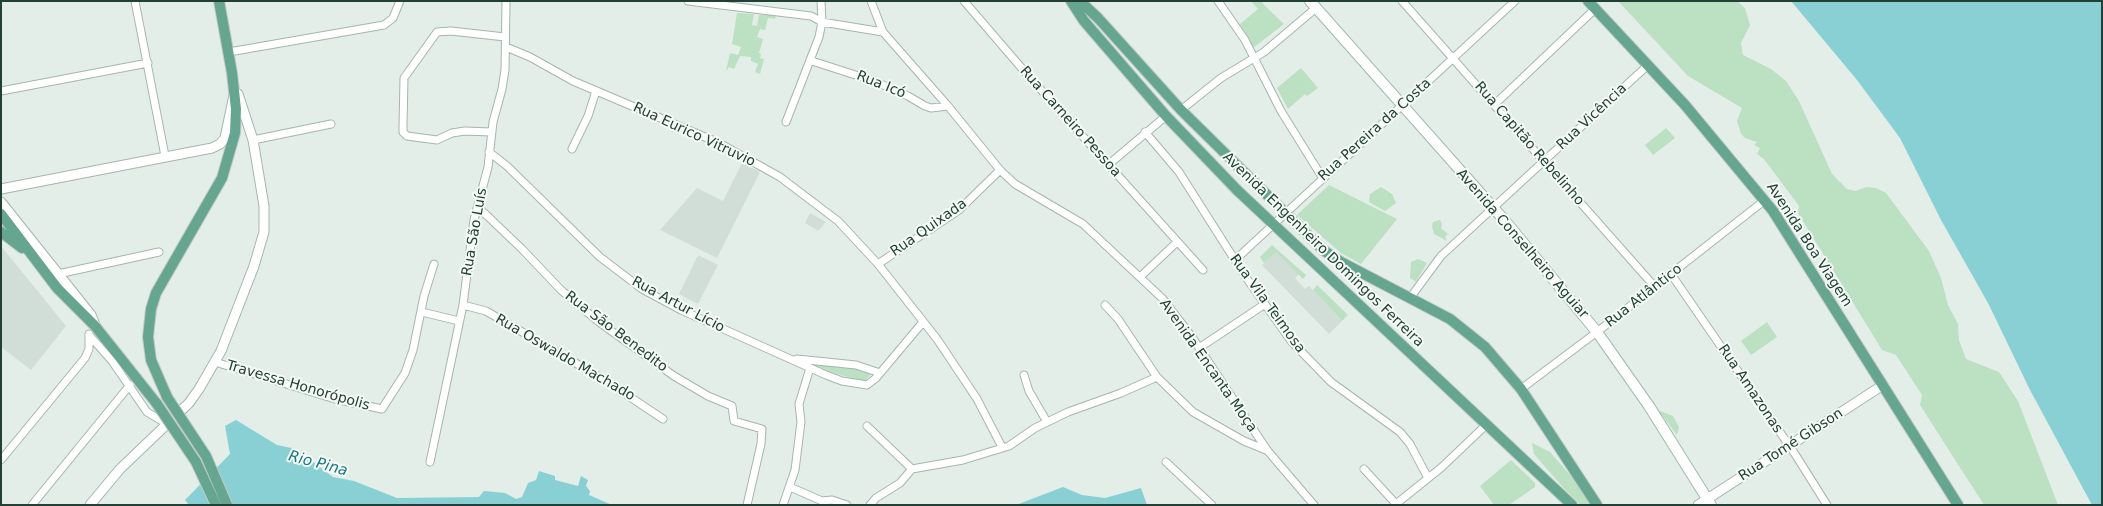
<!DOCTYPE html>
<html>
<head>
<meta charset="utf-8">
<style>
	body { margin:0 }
	#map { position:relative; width:2103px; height:506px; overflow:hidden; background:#e3eee8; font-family:"DejaVu Sans",sans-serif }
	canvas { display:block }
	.frame { position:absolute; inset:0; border:2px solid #224035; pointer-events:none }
</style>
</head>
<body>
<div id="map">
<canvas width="2103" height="506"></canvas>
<div class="frame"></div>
</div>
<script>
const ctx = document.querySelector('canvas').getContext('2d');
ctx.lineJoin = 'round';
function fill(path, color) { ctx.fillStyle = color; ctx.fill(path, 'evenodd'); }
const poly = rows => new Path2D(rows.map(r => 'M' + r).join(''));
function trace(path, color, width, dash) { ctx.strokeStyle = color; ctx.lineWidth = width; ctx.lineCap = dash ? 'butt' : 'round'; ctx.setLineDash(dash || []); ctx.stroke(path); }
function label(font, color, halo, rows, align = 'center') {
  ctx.font = font + ' "DejaVu Sans",sans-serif'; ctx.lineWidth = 4; ctx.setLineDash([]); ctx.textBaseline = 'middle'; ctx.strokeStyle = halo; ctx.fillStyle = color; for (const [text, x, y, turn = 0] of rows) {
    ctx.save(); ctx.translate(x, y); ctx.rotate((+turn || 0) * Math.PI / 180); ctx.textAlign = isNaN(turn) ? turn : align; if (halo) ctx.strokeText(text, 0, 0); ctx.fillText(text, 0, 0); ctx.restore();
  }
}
fill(poly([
	[742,163,760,172,717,258,660,230,697,188,723,201],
	[810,213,826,222,818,231,805,223],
	[1,246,66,326,31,370,1,347],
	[1276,251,1299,274,1295,278,1305,289,1309,286,1342,321,1329,334,1262,265],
	[698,255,718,265,698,304,679,294]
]), '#d1ded7');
fill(poly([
	[1251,1,1264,1,1262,3,1284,24,1253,48,1240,24,1258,9],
	[1618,1,1737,1,1745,8,1750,25,1741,43,1743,55,1771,69,1786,81,1799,101,1832,174,1847,189,1855,191,1867,187,1876,188,1886,193,1929,251,1941,278,1948,305,1958,324,1959,340,1966,359,1999,372,2018,401,2058,505,1984,505,1920,405,1922,395,1896,355,1882,350,1798,213,1799,206,1764,159,1757,154,1760,148,1754,145,1757,142,1745,138,1741,134,1737,121,1742,108,1688,76],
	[737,13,754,14,752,25,757,26,759,15,776,15,775,19,768,18,765,30,760,29,757,37,763,39,759,53,761,54,760,58,764,59,760,74,755,72,758,64,751,61,751,57,740,56,734,69,729,67,726,71,730,53,738,55,741,47,732,44],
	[1301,68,1318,88,1307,96,1305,94,1288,109,1277,88],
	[1666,128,1675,138,1653,155,1645,145],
	[1329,185,1397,219,1361,264,1341,253,1297,215],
	[1381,187,1392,194,1396,203,1385,211,1369,202,1370,194],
	[1440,220,1442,224,1441,228,1448,234,1445,237,1447,241,1434,234,1432,226,1433,222],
	[1272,245,1306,275,1303,279,1276,252,1264,263,1260,257],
	[1418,259,1427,263,1416,282,1410,278,1411,262],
	[1317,285,1348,315,1342,321,1313,290],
	[1767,322,1777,337,1751,355,1741,341],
	[815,363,853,368,868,372,870,375,866,380,861,381,815,367],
	[1658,410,1673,416,1679,427,1677,435],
	[1532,443,1550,452,1577,483,1591,505,1580,505,1566,491,1534,454],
	[1511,460,1535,483,1535,487,1509,505,1494,505,1480,486]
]), '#bbe0c2');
fill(poly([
	[1791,1,2102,1,2102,505,2092,505,2030,390,1988,303,1941,220,1900,138,1857,80],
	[236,420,277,445,296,449,333,477,354,481,397,498,479,497,484,491,505,493,516,499,522,497,528,483,536,480,539,471,555,476,555,480,578,486,581,476,588,480,586,486,590,491,589,495,612,505,189,505,185,500,230,454,225,426],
	[1063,487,1082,495,1105,498,1141,488,1147,505,1016,505]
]), '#89d0d5');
const minor = poly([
	[135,1,165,156],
	[688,1,811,16,822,22,883,32],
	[871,1,883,32,948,106,1000,170,1015,184,1083,224,1163,299,1192,337,1267,450,1314,505],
	[964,1,1025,72,1203,270],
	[1218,1,1245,40,1281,111,1322,177],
	[1402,1,1655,287],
	[506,47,530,57,573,81,719,143,780,177,838,221,878,264,937,339,977,399,1002,447],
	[229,52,384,25,393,18,400,1],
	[812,61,874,81,908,96,925,106,931,108,948,106],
	[1,91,148,63],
	[1494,105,1595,9],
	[1181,110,1221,78,1264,52,1316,8],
	[786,122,819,37,822,22,821,1],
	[491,132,465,131,452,133,437,140,407,136,403,132,403,126,404,78,437,32,451,31,505,37],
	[1145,132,1179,172,1245,276,1291,341,1331,382,1400,432,1410,444,1428,478],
	[253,140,331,124],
	[572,149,588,116,596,91],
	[489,152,507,166,600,257,642,289,681,310,826,375,842,381,867,385,876,378,923,322],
	[1108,165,1166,116],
	[478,207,522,249,561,290,599,322,674,376,708,396,732,406,734,421,762,429,761,444,747,505],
	[1235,260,1515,1],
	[878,264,959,210,1000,170],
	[58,274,159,252],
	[1671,274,1795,454,1827,505],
	[1140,277,1177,242],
	[1410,298,1441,256,1648,65],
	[463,305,486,311,603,379,663,419],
	[1105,305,1118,319,1157,377,1193,412,1244,441,1266,450],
	[422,312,459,321],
	[89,335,112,361,147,412,167,424],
	[1199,348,1265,304],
	[797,359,856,365,880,373],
	[215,362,335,399,382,409,405,373,413,350,424,296,434,264],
	[1024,375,1029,391,1047,422],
	[1521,389,1597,332,1765,200],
	[867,426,912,469],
	[1,460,85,358,89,349,89,334],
	[430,462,463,305,474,220,488,167,493,122,502,89,505,70,506,1],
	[1166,462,1212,505],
	[1364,469,1397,505],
	[790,487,822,501,832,500,847,505],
	[1396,504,1442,467,1486,425],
	[32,505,130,385],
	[783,505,795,470,801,422,799,404,810,368],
	[870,505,876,498,900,483,912,469,963,460,1009,446,1035,428,1068,412,1121,393,1157,377]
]);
const tertiary = poly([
	[1,189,212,148,220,144,225,138,234,95],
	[1,202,91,315,95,325],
	[90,505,120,469,189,403,199,389,221,351,254,266,264,232,264,206,253,140,238,94],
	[1698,505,1883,385]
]);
const secondary = poly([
	[1310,1,1506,222,1597,332,1649,406,1711,505]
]);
const primary = poly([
	[1071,1,1084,21,1166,116,1237,190,1572,505],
	[1080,1,1098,18,1181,110,1323,250,1341,262,1450,319,1485,347,1521,389,1597,505],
	[1588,1,1685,105,1773,211,1958,505],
	[1,214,57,288,95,326,157,404],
	[1,232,22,248],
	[167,397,151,360,148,337,151,309,156,293,222,178,235,133,236,109,232,73,219,1]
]);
trace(minor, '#a5b6af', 9);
trace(tertiary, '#a5b6af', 11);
trace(secondary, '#a1baaf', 12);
trace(primary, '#c1cac6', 12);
trace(minor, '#fff', 7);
trace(tertiary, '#fff', 9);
trace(secondary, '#fff', 10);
trace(primary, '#66a58f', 10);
const primaryBridge = poly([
	[167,397,206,456,227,505],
	[157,404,196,462,216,505]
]);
trace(primaryBridge, '#c1cac6', 12, []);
trace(primaryBridge, '#66a58f', 10);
label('14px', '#224035', '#f4faf6', [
	["Rua Icó",881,85,22],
	["Rua Vicência",1592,117,-43],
	["Rua Carneiro Pessoa",1070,122,48],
	["Rua Pereira da Costa",1375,130,-42],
	["Rua Eurico Vitruvio",694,135,25],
	["Rua Capitão Rebelinho",1529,144,49],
	["Rua Quixada",929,228,-35],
	["Rua São Luís",475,232,-80],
	["Avenida Conselheiro Aguiar",1522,244,49],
	["Avenida Boa Viagem",1809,245,57],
	["Avenida Engenheiro Domingos Ferreira",1323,250,44],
	["Rua Atlântico",1644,296,-38],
	["Rua Vila Teimosa",1267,304,54],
	["Rua Artur Lício",678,305,28],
	["Rua São Benedito",616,332,37],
	["Rua Oswaldo Machado",565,358,30],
	["Avenida Encanta Moça",1208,366,55],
	["Travessa Honorópolis",298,386,16],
	["Rua Amazonas",1750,389,56],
	["Rua Tomé Gibson",1791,445,-33]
]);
label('italic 15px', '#187780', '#f4faf6', [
	["Rio Pina",318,464,15]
]);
</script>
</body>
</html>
